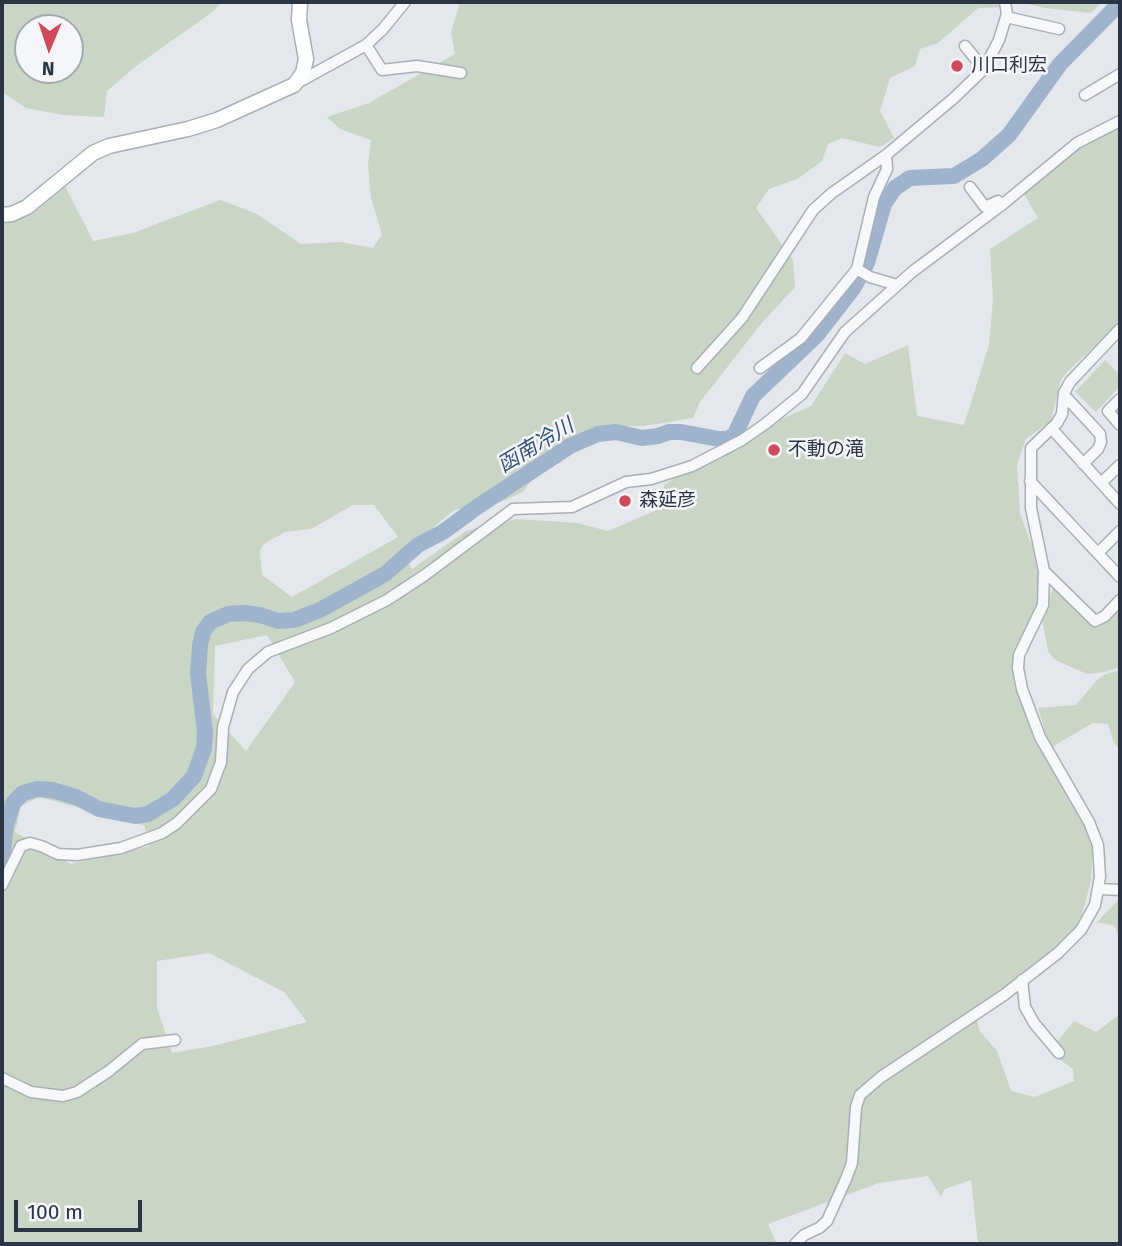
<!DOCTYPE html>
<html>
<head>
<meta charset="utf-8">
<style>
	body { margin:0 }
	#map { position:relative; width:1122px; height:1246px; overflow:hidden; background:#e4e7ec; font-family:"Fira Sans",sans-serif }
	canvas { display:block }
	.frame { position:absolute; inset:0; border:4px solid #2b3445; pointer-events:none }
	.north { position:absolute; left:14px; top:14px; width:70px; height:70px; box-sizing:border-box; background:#f4f6f9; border:2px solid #a4a8b1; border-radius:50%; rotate:182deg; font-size:19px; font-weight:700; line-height:28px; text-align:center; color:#2b3445 }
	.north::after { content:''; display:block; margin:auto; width:24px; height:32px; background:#d1495b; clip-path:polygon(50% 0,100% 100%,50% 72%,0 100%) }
	.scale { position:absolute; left:14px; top:1200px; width:128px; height:32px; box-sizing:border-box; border:4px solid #2b3445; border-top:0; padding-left:9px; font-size:21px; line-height:24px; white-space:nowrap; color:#2b3445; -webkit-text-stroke:5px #f4f6f9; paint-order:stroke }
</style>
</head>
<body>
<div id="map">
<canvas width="1122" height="1246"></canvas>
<div class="frame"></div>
<div class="north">N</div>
<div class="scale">100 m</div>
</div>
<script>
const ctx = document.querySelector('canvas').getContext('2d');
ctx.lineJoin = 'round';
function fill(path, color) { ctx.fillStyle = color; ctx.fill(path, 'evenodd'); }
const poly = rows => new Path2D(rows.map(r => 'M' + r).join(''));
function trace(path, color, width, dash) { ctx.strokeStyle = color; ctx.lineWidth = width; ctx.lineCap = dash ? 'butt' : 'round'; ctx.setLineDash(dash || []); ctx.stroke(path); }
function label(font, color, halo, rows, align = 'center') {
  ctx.font = font + ' "Fira Sans","Noto Sans JP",sans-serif'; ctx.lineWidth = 5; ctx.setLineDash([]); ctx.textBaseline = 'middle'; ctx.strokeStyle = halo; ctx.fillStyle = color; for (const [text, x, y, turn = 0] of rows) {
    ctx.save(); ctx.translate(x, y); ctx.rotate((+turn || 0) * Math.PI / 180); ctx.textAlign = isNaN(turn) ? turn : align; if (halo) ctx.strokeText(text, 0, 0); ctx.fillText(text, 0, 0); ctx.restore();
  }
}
fill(poly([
	[2,2,222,2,211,13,136,66,107,91,104,117,63,115,26,108,2,92],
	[70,28,70,70,28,70,28,28],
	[457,2,1014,2,1005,7,978,8,938,43,920,49,915,66,890,78,880,111,894,138,880,147,842,138,828,144,822,161,813,168,797,179,769,189,756,208,793,260,795,287,761,324,700,402,693,418,645,426,605,426,555,446,523,492,501,502,454,510,403,553,412,569,466,531,516,519,577,523,608,531,664,507,664,485,738,438,811,406,845,353,865,364,908,345,917,416,964,425,989,345,993,299,990,249,1038,218,1023,192,1075,149,1120,122,1120,323,1068,371,1061,380,1051,421,1026,439,1017,464,1020,513,1033,549,1043,602,1015,671,1050,753,1084,811,1093,848,1091,881,1078,929,1026,970,976,1014,979,1030,997,1051,1011,1091,1035,1097,1074,1081,1073,1069,1049,1052,1074,1021,1096,1032,1120,1014,1120,1244,978,1244,971,1180,945,1189,941,1197,928,1176,879,1183,768,1224,777,1244,2,1244,2,218,16,220,64,184,93,241,133,233,220,200,255,213,301,244,341,242,373,248,382,234,371,198,368,165,371,140,340,129,327,117,369,103,455,54,451,32,459,6],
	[353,505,374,505,398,537,292,597,262,575,260,550,264,544,285,532,311,529],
	[267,635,295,682,246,751,213,714,215,646],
	[39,797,144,825,150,846,71,864,15,832,21,806],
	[209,953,284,992,307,1022,213,1046,172,1053,157,1008,157,961],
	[1020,2,1103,2,1091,13,1045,8],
	[1105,360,1120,375,1120,386,1096,412,1075,392],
	[1054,585,1096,625,1120,610,1120,667,1105,672,1087,674,1055,660,1048,651,1042,619],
	[1120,670,1120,752,1113,740,1108,724,1093,723,1050,748,1038,708,1076,705,1098,679,1106,674],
	[1120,898,1120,942,1115,926,1097,922]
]), '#c9d6c5');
trace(poly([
	[2,858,6,825,13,803,23,793,37,789,52,790,76,797,99,809,135,816,148,814,173,799,194,776,204,748,205,732,198,673,200,645,203,632,210,622,228,614,243,613,260,615,278,621,294,620,320,610,385,574,418,545,443,532,477,507,570,446,598,434,616,432,642,438,658,436,669,432,681,432,719,439,728,439,735,434,753,396,816,336,854,287,867,263,884,204,895,188,910,178,954,176,982,159,1009,135,1060,64,1120,3]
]), '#9fb4cc', 16);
const street = poly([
	[1006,17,1059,29],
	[366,45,382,70,417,66,461,73],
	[965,46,984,69],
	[297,83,366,45,383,29,405,2],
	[1085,95,1120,74],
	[970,187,985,207,998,201],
	[857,269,870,277,897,285],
	[697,368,742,318,813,210,832,193,886,155,954,98,984,69,999,40,1007,14,1005,2],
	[760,368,801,338,857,269,874,197,887,169,886,155],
	[1064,395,1100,434,1101,442,1098,449,1083,464],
	[1120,399,1108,411,1120,425],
	[1052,429,1120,504],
	[1030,481,1120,577],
	[1101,483,1120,465],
	[1098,553,1120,531],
	[1044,571,1095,621,1105,616,1120,600],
	[2,885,21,846,30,843,41,846,58,854,77,855,121,848,162,833,177,823,211,789,221,762,223,727,233,692,248,669,268,652,331,628,387,600,425,575,513,509,572,507,626,482,651,479,692,466,742,440,765,424,802,394,845,332,912,272,1003,204,1077,143,1120,121],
	[1100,889,1120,890],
	[1022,980,1025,1007,1034,1023,1059,1053],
	[2,1078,31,1092,63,1096,77,1092,109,1071,142,1044,175,1040],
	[795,1244,804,1235,819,1228,827,1221,846,1179,852,1163,856,1107,860,1095,881,1077,1004,995,1058,953,1081,930,1095,905,1100,877,1098,845,1089,822,1040,737,1022,689,1018,668,1019,655,1043,605,1044,571,1031,508,1031,448,1057,423,1062,414,1064,393,1070,382,1120,329]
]);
const secondary = poly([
	[2,215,12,214,27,207,93,153,109,146,188,129,217,120,294,85,303,73,306,59,299,20,300,2]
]);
trace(street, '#a9aeb7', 13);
trace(secondary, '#a9aeb7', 17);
trace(street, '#f7f8fa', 10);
trace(secondary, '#fff', 14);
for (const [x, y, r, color] of [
	[957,66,7,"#d1495b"],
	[774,450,7,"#d1495b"],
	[625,501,7,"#d1495b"]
]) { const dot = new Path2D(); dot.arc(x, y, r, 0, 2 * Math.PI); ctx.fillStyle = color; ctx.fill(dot); trace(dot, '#f4f6f9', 2.5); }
label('19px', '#2b3445', '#f4f6f9', [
	["川口利宏",971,66],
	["不動の滝",788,450],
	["森延彦",639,501]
], 'left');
label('italic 21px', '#34527a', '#f4f6f9', [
	["函南冷川",536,446,-31]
]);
</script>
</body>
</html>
